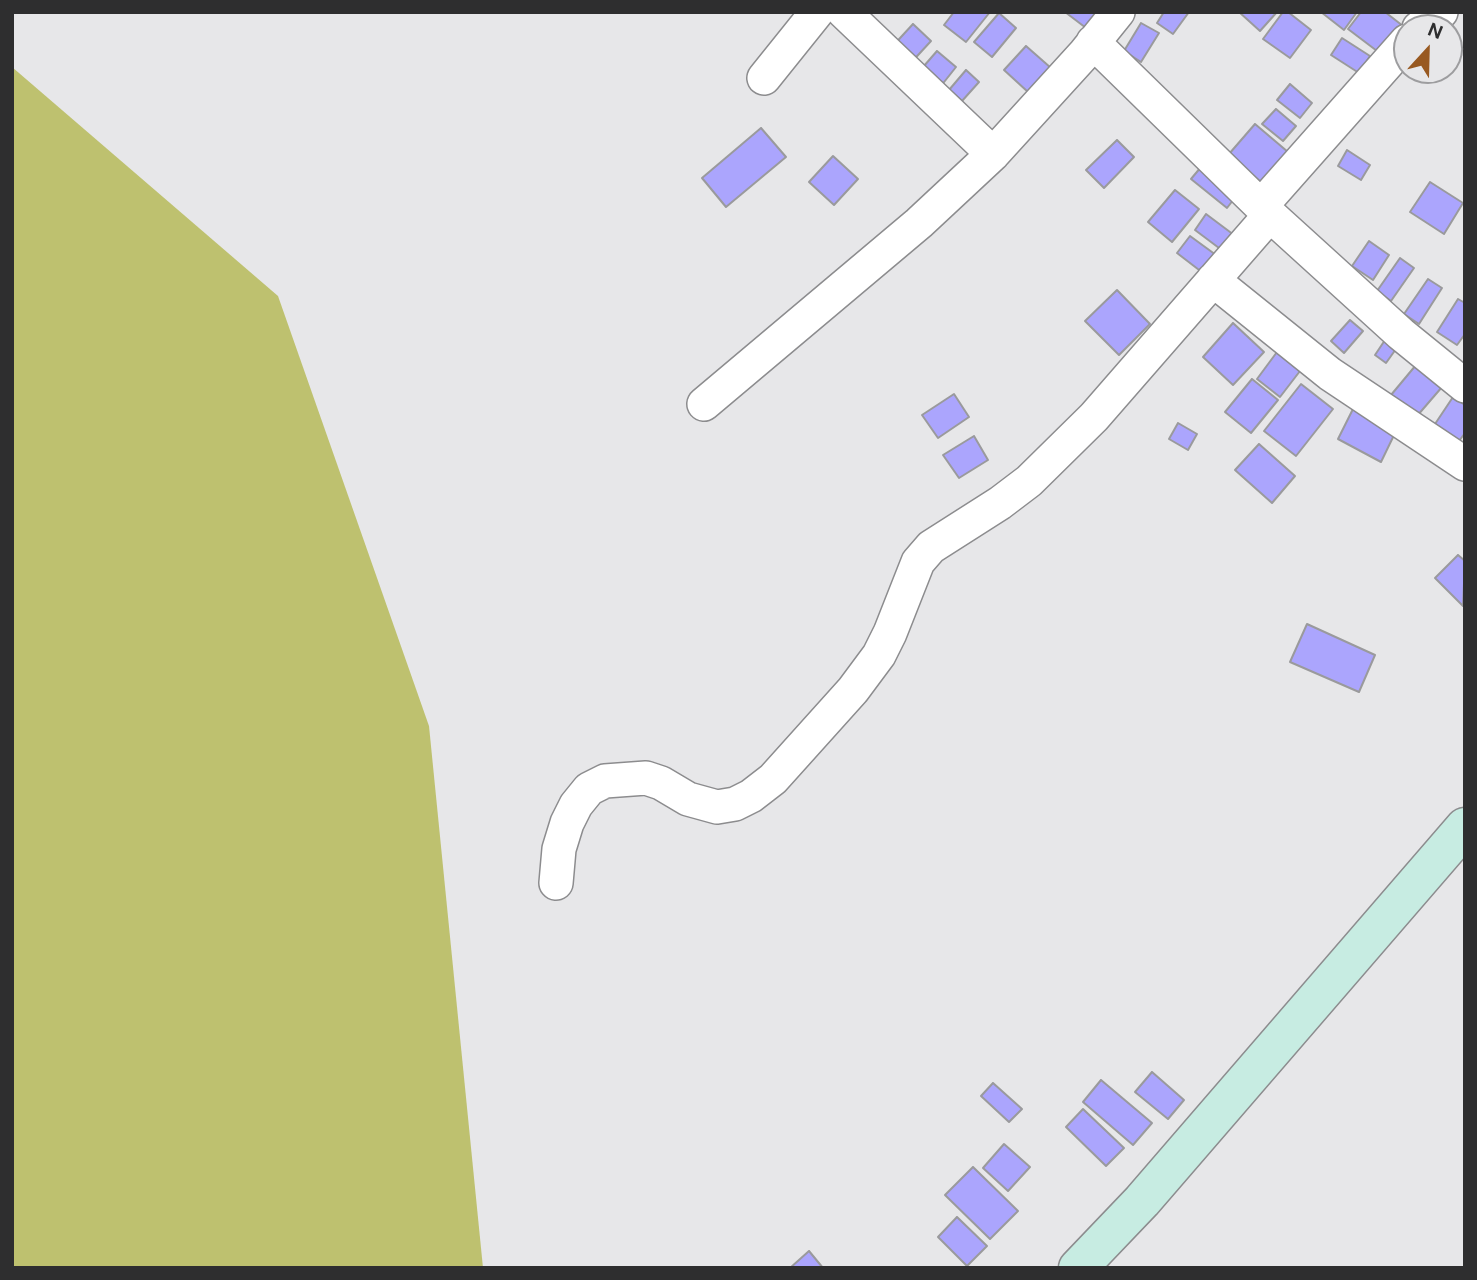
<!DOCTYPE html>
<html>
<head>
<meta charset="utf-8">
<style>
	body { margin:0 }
	#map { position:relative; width:1477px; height:1280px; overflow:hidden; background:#e7e7e9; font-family:"DM Sans",sans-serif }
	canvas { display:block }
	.frame { position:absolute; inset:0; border:14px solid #2e2e2f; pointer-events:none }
	.north { position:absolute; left:1393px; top:14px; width:70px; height:70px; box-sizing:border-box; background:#e7e7e9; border:2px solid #9d9d9f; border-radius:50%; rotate:22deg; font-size:19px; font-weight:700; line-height:28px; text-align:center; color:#2e2e2f }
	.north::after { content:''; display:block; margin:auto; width:24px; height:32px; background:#985921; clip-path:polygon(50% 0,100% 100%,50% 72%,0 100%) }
</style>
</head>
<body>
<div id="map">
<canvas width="1477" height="1280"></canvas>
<div class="frame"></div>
<div class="north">N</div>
</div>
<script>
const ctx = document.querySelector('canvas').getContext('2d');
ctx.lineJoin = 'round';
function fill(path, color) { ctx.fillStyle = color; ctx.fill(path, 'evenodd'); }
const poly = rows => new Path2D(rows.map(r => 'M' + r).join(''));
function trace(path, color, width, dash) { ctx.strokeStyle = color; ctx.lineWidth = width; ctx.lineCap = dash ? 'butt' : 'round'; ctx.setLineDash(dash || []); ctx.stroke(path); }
fill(poly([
	[12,67,278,296,429,726,483,1268,12,1268]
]), '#bec16f');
const building = poly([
	[954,12,990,12,966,42,944,25,954,12],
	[1065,12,1099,12,1090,31,1065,12],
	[1164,12,1189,12,1173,34,1157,23,1164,12],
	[1239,12,1277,12,1260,31,1239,12],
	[1283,12,1288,12,1311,30,1290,58,1263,39,1283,12],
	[1321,12,1357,12,1344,30,1321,12],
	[1361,12,1385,12,1403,26,1381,54,1348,29,1361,12],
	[999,13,1016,28,992,57,974,42,999,13],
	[1141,23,1159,33,1141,62,1124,51,1141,23],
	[913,24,931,41,908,66,890,49,913,24],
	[1342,38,1370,56,1359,73,1331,55,1342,38],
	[1026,46,1051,68,1028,92,1004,70,1026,46],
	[937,51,956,67,937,91,917,74,937,51],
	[966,70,979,82,962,101,949,90,966,70],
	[1290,84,1312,103,1300,118,1277,100,1290,84],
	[1276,109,1296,126,1283,141,1262,124,1276,109],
	[1255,124,1288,152,1262,183,1229,154,1255,124],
	[761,128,786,157,726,207,702,178,761,128],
	[1117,140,1134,157,1104,188,1086,170,1117,140],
	[1347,150,1370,165,1361,180,1338,166,1347,150],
	[833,156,858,179,834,205,809,182,833,156],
	[1201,167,1237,195,1227,208,1191,179,1201,167],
	[1430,182,1463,203,1444,234,1410,212,1430,182],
	[1175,190,1199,209,1172,242,1148,222,1175,190],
	[1206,214,1234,235,1223,251,1195,230,1206,214],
	[1190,236,1216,255,1203,273,1177,253,1190,236],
	[1369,241,1389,255,1373,280,1352,266,1369,241],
	[1400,258,1414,268,1391,301,1377,291,1400,258],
	[1428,279,1442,288,1419,324,1404,314,1428,279],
	[1117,290,1150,324,1119,355,1085,321,1117,290],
	[1458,299,1465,303,1465,334,1457,345,1437,332,1458,299],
	[1350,320,1363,331,1344,353,1331,341,1350,320],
	[1233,323,1264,352,1233,385,1203,357,1233,323],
	[1385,340,1396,349,1386,363,1375,355,1385,340],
	[1277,352,1300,371,1280,397,1257,379,1277,352],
	[1416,365,1442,387,1417,416,1391,395,1416,365],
	[1252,379,1278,400,1251,433,1225,412,1252,379],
	[1301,384,1333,409,1296,456,1264,431,1301,384],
	[954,394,969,417,938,438,922,415,954,394],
	[1453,397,1465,405,1465,433,1459,441,1435,424,1453,397],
	[1353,409,1396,431,1381,462,1338,439,1353,409],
	[1178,423,1197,434,1188,450,1169,439,1178,423],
	[974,436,988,460,959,478,943,455,974,436],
	[1259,444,1295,476,1272,503,1235,470,1259,444],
	[1458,555,1465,561,1463,606,1435,578,1458,555],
	[1307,624,1375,655,1359,692,1290,662,1307,624],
	[1152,1072,1184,1100,1168,1119,1135,1092,1152,1072],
	[1101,1080,1152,1123,1133,1145,1083,1102,1101,1080],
	[993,1083,1022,1109,1009,1122,981,1096,993,1083],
	[1083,1109,1124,1148,1106,1166,1066,1127,1083,1109],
	[1004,1144,1030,1167,1008,1191,983,1168,1004,1144],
	[973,1167,1018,1211,990,1239,945,1195,973,1167],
	[957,1217,987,1246,967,1266,938,1237,957,1217],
	[809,1251,823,1268,790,1268,809,1251]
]);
fill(building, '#aba5fd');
trace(building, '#9a9a9c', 2);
const minor = poly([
	[844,12,993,154],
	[1419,28,1441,12],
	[1093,42,1270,215,1401,334,1465,386],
	[764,78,817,12],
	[1261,206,1407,41],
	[1213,280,1330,374,1465,464],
	[704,404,919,223,993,154,1085,53,1118,12],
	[556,883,559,849,567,823,576,805,589,789,605,781,646,778,661,783,688,799,717,807,735,804,751,796,773,779,853,690,879,655,890,633,918,562,931,547,1000,503,1029,481,1094,417,1270,215]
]);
const secondary = poly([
	[1078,1268,1142,1201,1465,827]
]);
trace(minor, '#8c8c8e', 36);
trace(secondary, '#8c8c8e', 41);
trace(minor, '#fff', 33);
trace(secondary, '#c7ece2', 38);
</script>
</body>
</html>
